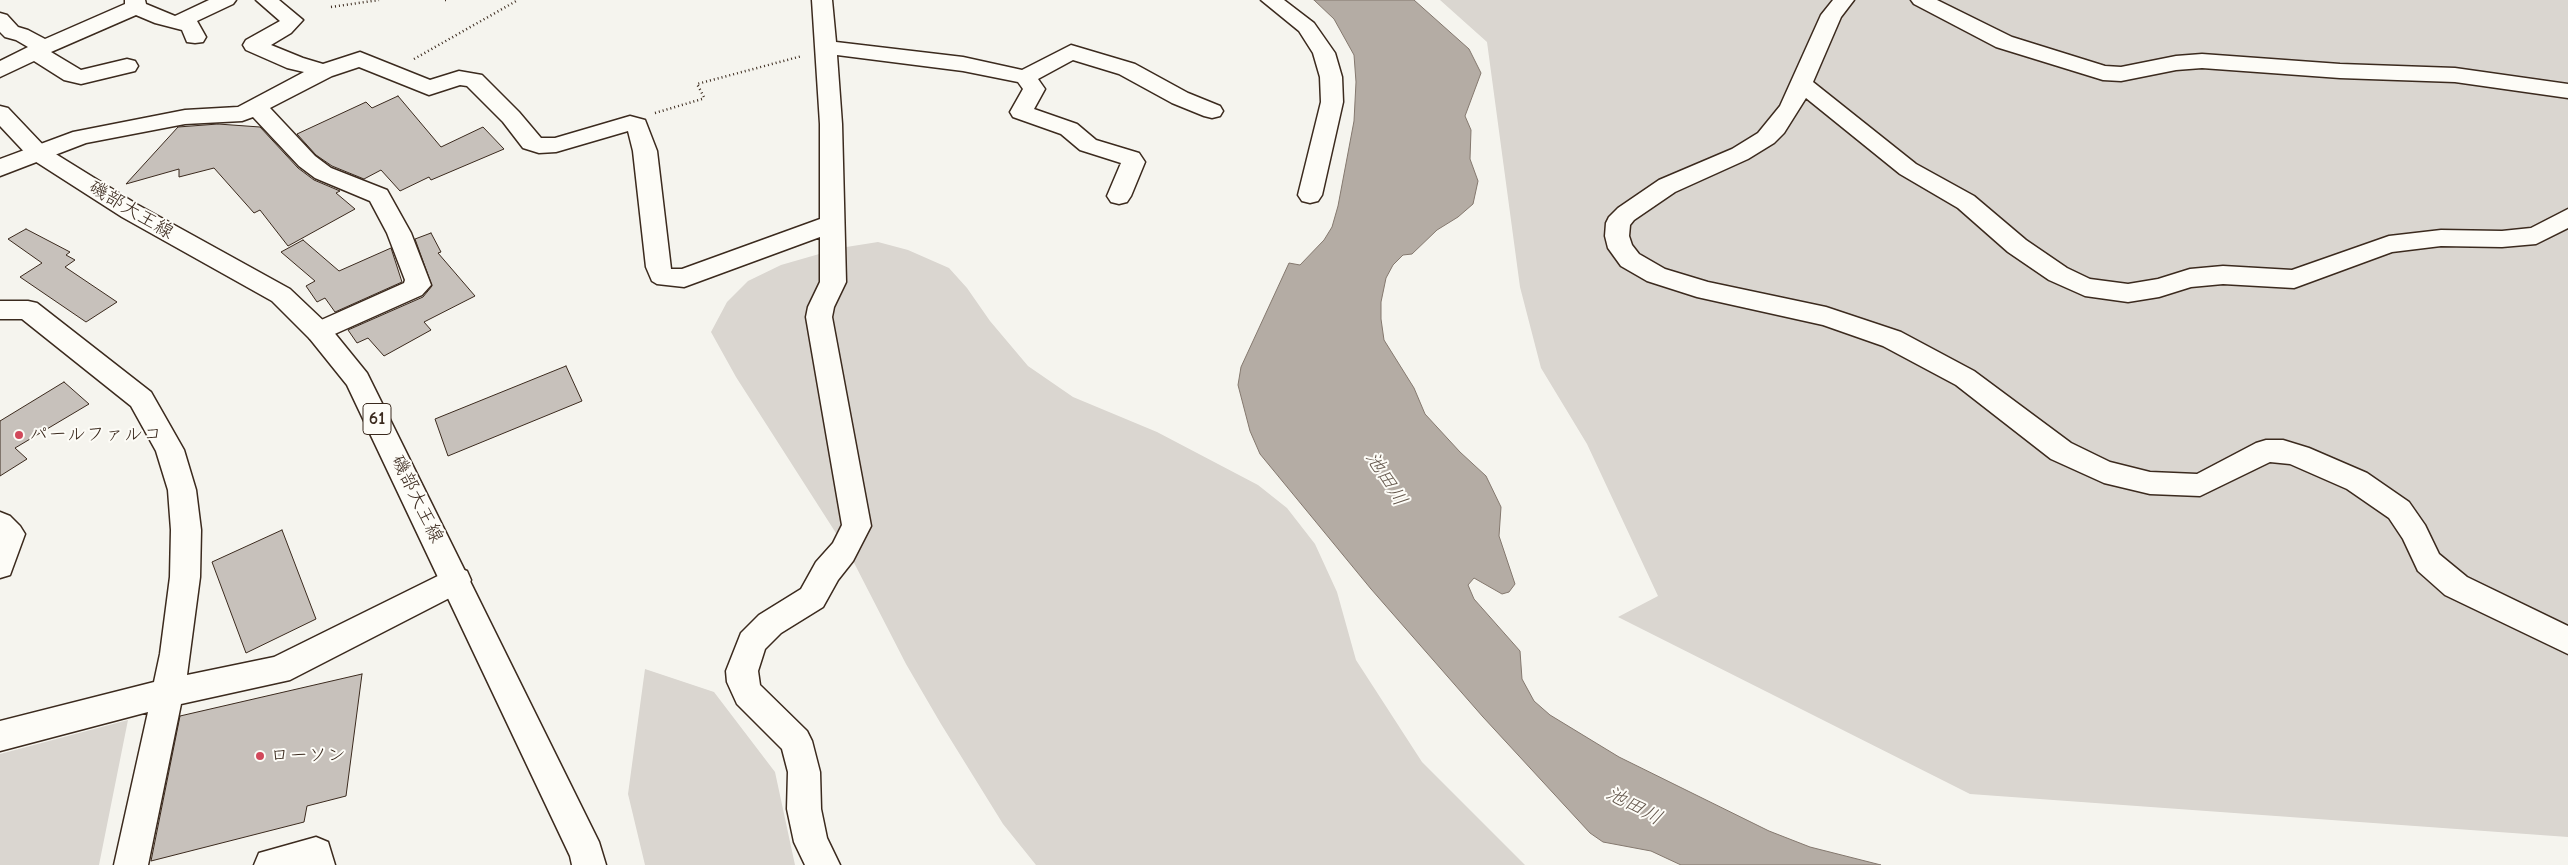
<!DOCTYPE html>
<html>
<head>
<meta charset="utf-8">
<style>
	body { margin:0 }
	canvas { display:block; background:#f5f4ee }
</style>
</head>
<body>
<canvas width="2568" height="865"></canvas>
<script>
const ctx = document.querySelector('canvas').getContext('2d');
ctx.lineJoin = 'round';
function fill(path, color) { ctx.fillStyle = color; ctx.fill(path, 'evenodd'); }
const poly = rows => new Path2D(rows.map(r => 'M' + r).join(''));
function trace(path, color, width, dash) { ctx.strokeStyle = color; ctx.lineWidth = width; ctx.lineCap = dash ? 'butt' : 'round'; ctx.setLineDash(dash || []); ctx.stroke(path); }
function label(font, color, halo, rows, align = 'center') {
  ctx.font = font + ' "Comic Neue","Klee One",sans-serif'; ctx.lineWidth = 4; ctx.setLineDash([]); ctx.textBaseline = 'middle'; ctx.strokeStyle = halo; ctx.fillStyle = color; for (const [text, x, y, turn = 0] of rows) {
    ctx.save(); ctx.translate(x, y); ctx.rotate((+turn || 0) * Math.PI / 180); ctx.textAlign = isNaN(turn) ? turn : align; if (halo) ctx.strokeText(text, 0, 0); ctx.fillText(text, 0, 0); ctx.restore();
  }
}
fill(poly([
	[1440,0,2568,0,2568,837,1970,794,1618,617,1658,596,1587,444,1541,368,1520,287,1487,42],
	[878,242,908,250,949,268,967,288,990,321,1028,366,1073,397,1157,432,1258,485,1287,508,1315,544,1337,592,1356,660,1422,762,1525,865,1036,865,1003,824,941,724,906,664,850,555,736,377,711,332,727,302,748,281,781,265,840,248],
	[645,669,714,692,775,772,795,865,645,865,628,794],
	[128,720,99,865,0,865,0,754]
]), '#dad6d0');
const water = poly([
	[1314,0,1414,0,1469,49,1481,73,1465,116,1471,130,1470,159,1478,181,1473,204,1458,217,1437,230,1412,254,1403,255,1393,265,1386,278,1381,302,1381,319,1384,340,1414,388,1425,414,1460,452,1486,476,1501,507,1499,536,1515,584,1509,592,1502,594,1474,578,1468,585,1474,599,1520,651,1522,679,1534,701,1550,715,1619,757,1769,831,1810,847,1881,865,1681,865,1651,851,1603,842,1590,833,1483,717,1371,589,1260,454,1250,431,1238,385,1241,367,1289,263,1300,265,1324,240,1332,227,1338,206,1354,121,1356,82,1354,55,1334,19,1314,0]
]);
fill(water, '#b4aca4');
trace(water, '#84786e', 1);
const building = poly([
	[398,96,441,147,483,127,504,149,431,180,429,177,400,191,381,170,364,179,332,166,316,155,297,134,366,102,372,108,398,96],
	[218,124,260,127,298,168,314,180,340,191,336,193,355,209,288,246,260,210,254,213,214,168,179,177,179,169,126,184,178,127,218,124],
	[26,229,70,252,66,255,75,260,65,267,117,302,86,322,20,277,42,263,8,239,26,229],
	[431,233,441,252,438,253,475,296,424,322,431,330,384,356,368,338,357,343,348,330,423,297,432,286,415,239,431,233],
	[303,240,339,271,391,248,402,282,335,312,325,298,317,302,306,286,315,281,281,252,303,240],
	[566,366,582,401,448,456,435,419,566,366],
	[64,382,89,404,15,448,27,459,0,476,0,421,64,382],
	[282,530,316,619,246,653,212,562,282,530],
	[362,674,346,796,307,806,304,822,151,861,180,716,362,674]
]);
fill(building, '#c7c1bb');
trace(building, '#3b2a1e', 1);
const minor = poly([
	[125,0,145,0,146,4,175,16,209,0,236,0,233,4,197,21,206,37,203,42,195,43,187,42,182,30,155,23,136,15,51,52,81,70,127,59,135,61,138,66,135,71,81,84,64,80,34,61,0,77,0,61,28,47,16,40,5,37,0,32,0,13,7,15,18,27,28,30,45,39,125,4,125,0],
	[256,0,279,0,303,20,291,33,271,45,303,58,323,64,360,52,430,80,459,71,482,75,519,112,541,138,555,138,630,116,645,120,657,151,671,269,682,269,820,219,820,124,812,0,832,0,836,42,963,57,1022,70,1071,45,1135,64,1188,93,1220,106,1223,111,1220,116,1212,118,1204,116,1172,103,1119,74,1073,60,1038,79,1045,89,1034,109,1077,124,1096,140,1139,153,1145,162,1131,196,1127,202,1119,204,1111,202,1107,196,1121,163,1080,150,1061,134,1013,117,1010,112,1023,89,1018,82,963,71,837,55,842,124,846,282,834,307,832,317,871,526,853,561,838,580,823,607,781,633,765,649,758,671,760,685,807,731,812,741,820,772,821,809,827,838,840,865,805,865,794,842,787,809,788,772,782,749,737,704,727,682,726,671,741,633,759,615,801,589,816,562,833,543,842,525,806,317,808,307,820,282,820,237,684,287,657,284,652,281,646,267,633,151,628,131,556,152,539,153,523,148,503,122,467,86,460,85,429,95,359,67,332,76,270,108,315,156,331,168,387,190,411,233,431,285,422,295,319,341,310,339,306,332,310,325,404,283,405,280,387,233,370,201,315,178,299,166,253,117,242,121,185,124,86,143,0,176,0,159,73,132,185,110,238,107,304,72,287,68,246,50,243,45,246,40,280,21,256,0],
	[1261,0,1284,0,1314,23,1335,53,1342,77,1343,102,1322,195,1318,201,1310,203,1302,201,1298,195,1321,102,1320,77,1313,53,1299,31,1261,0],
	[1833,0,1854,0,1841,17,1813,82,1916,164,1974,196,2026,240,2067,268,2090,279,2128,284,2158,279,2190,269,2223,266,2292,270,2389,236,2441,230,2502,231,2531,228,2568,209,2568,228,2536,244,2502,247,2441,246,2392,252,2294,288,2223,284,2191,287,2159,297,2128,302,2085,296,2049,280,2008,252,1958,208,1900,174,1806,98,1784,133,1774,143,1748,159,1675,192,1634,220,1630,225,1629,236,1632,245,1639,254,1665,269,1708,282,1826,307,1901,332,1974,371,2071,443,2110,462,2150,472,2197,474,2256,443,2266,440,2283,440,2309,448,2367,473,2409,502,2425,525,2439,554,2467,577,2568,626,2568,654,2445,595,2418,571,2403,539,2389,518,2347,489,2290,464,2270,462,2200,496,2150,494,2104,483,2051,459,1956,385,1883,346,1823,325,1697,297,1647,281,1621,266,1608,248,1605,236,1606,223,1609,217,1618,208,1659,180,1732,149,1758,133,1780,106,1821,15,1833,0],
	[1911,0,1937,0,2012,37,2105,66,2121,67,2176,56,2202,54,2340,64,2455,68,2568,84,2568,98,2455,82,2340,78,2202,68,2176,70,2121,81,2103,80,1996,47,1914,4,1911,0],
	[0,301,28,301,37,303,151,392,184,450,196,490,201,530,200,577,187,675,274,657,456,567,467,571,471,580,467,589,290,680,181,704,148,865,114,865,148,712,0,751,0,721,154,682,160,654,170,577,171,530,168,490,156,451,131,406,22,319,0,319,0,301],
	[0,512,10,516,20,526,25,534,10,575,0,578,0,512],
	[316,837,328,842,335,865,254,865,259,853,316,837]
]);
const major = poly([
	[0,106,8,108,46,148,138,205,290,289,328,325,367,373,599,842,606,865,572,865,570,856,347,385,310,339,272,301,122,217,30,158,0,126,0,106]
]);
trace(minor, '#3b2a1e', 3);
trace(major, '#3b2a1e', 3);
trace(poly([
	[445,0,448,0],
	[331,7,379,0],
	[414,59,518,0],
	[655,113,702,99,704,97,697,84,802,56]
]), '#3b2a1e', 2.5, [1, 3]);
fill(minor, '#fdfcf7');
fill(major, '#fdfcf7');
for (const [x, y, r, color] of [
	[19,435,5,"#d1495b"],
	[260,756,5,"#d1495b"]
]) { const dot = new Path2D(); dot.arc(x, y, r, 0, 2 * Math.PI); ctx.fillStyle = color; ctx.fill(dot); trace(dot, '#fdfcf7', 2); }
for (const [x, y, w] of [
	[377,419,28]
]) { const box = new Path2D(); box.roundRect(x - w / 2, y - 15.5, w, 31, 4); ctx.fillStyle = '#fdfcf7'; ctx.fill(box); trace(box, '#3b2a1e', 1); }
label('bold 18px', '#3b2a1e', null, [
	["61",377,419]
]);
label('19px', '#3b2a1e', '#fdfcf7', [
	["磯部大王線",131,210,31],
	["磯部大王線",417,499,64]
]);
label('19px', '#3b2a1e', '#fdfcf7', [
	["パールファルコ",29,435],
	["ローソン",270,756]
], 'left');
label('italic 20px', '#65584d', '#fdfcf7', [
	["池田川",1386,479,58],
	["池田川",1634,806,28]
]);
</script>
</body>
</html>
